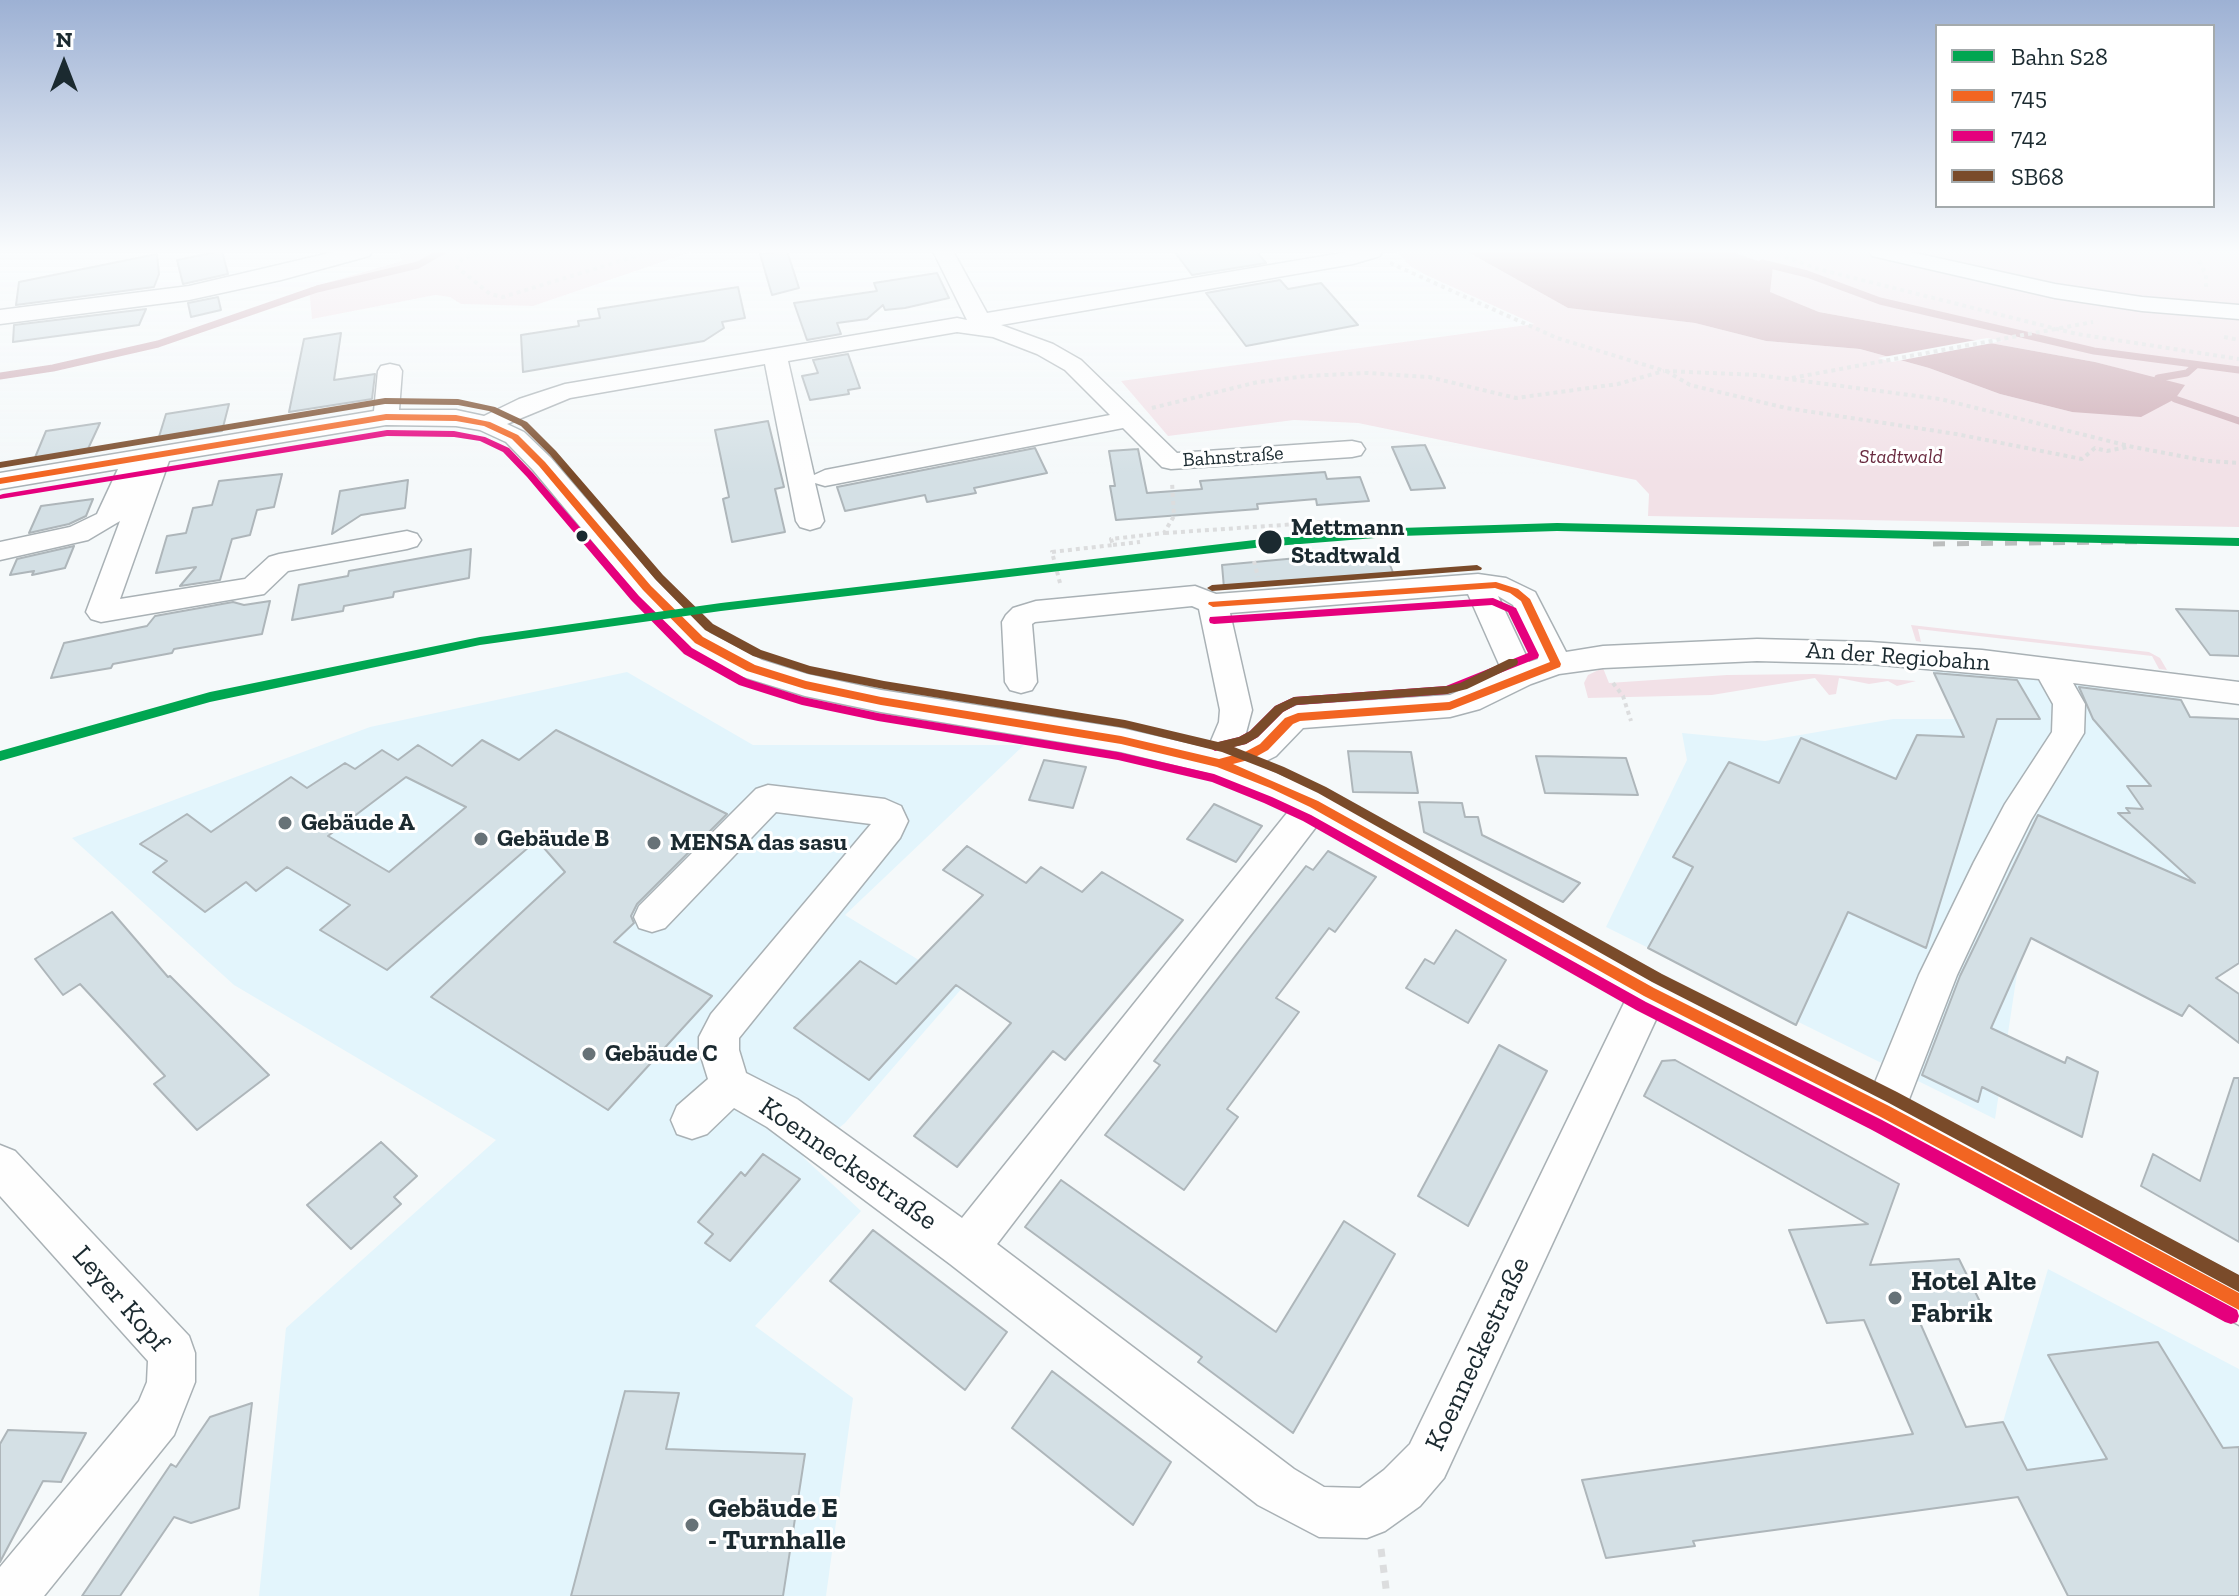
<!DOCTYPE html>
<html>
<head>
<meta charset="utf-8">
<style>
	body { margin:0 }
	#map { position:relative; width:2239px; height:1596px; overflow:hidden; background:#f5f9fa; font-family:"Zilla Slab",serif }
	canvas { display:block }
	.legend { position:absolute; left:1935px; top:24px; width:280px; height:184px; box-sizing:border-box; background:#fff; border:2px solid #a4aaac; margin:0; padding:10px 14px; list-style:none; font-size:24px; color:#1b2a30 }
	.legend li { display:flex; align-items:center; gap:16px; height:40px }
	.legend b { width:40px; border:2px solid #a4aaac }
	.north { position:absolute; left:24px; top:24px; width:80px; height:80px; -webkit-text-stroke:6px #fff; paint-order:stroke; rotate:0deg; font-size:22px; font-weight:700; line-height:32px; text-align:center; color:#1b2a30 }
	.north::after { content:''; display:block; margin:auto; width:28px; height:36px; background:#1b2a30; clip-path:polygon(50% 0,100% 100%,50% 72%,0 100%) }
</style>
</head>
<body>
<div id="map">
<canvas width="2239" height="1596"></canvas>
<ul class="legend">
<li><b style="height:10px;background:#00a651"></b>Bahn S28</li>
<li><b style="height:10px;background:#f26522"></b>745</li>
<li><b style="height:10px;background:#e5007d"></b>742</li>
<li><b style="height:10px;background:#7a4b2a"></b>SB68</li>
</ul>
<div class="north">N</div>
</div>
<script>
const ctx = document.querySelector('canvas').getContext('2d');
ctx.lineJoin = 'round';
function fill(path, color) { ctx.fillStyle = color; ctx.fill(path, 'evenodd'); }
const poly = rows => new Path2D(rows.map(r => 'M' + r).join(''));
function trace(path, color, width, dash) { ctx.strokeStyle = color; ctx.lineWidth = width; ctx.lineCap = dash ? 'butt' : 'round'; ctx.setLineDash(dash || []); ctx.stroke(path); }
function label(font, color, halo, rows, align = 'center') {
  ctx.font = font + ' "Zilla Slab",serif'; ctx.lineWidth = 6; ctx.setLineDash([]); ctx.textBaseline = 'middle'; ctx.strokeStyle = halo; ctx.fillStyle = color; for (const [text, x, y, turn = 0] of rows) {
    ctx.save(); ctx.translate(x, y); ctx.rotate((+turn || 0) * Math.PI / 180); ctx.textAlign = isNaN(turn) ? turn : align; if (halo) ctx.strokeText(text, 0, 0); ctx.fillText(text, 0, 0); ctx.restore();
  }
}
fill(poly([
	[1930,665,2177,693,2190,717,2200,876,2183,879,2143,860,2047,904,2018,967,1995,1119,1606,927,1687,760,1682,733,1765,741,1893,719,1955,719],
	[627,672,753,745,1024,745,845,915,963,987,845,1123,803,1157,861,1211,755,1326,853,1398,826,1596,259,1596,286,1328,496,1140,234,985,72,838,370,727],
	[2048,1269,2239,1369,2239,1596,2091,1596,2003,1422]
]), '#e3f5fc');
fill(poly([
	[398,251,694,251,533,306,461,304,450,297,435,295,312,319,309,288,402,261],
	[1396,251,1466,251,1568,308,1695,323,1766,341,1860,349,1929,368,2000,394,2072,412,2184,386,2095,362,1819,312,1769,292,1773,266,1729,251,1869,251,1914,265,2239,314,2239,527,1648,516,1649,494,1636,480,1358,423,1294,420,1168,436,1121,381,1534,324,1426,275,1410,266],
	[1885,251,2239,251,2239,308,2132,300],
	[1911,625,2149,652,2160,658,2167,670,2159,669,2152,656,1918,629,1921,642,1916,641],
	[1603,668,1609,683,1727,675,1814,674,1916,681,1897,686,1888,681,1869,684,1839,678,1836,694,1829,695,1815,678,1712,695,1588,698,1584,683,1588,675]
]), '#f2e1e7');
fill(poly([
	[1466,251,1729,251,1773,266,1770,292,1819,312,2095,362,2185,385,2175,399,2141,417,2072,412,2000,394,1929,368,1860,349,1766,341,1695,323,1568,308]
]), '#ceacb5');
fill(poly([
	[1987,338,2003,341,1892,362,1878,358]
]), '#f5f9fa');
trace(poly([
	[1762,263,1807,274,1880,301,2094,351,2239,370],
	[0,376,53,368,158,344,317,289,418,265,443,251],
	[2158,378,2187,373,2196,365],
	[2175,399,2239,421]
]), '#ceacb5', 7);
const building = poly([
	[222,251,228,274,183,284,177,260,222,251],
	[787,251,799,288,772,295,760,254,787,251],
	[1174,251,1256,251,1266,263,1192,275,1174,251],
	[157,254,159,274,154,287,16,305,19,282,157,254],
	[937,273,949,298,905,308,885,310,883,305,867,319,837,323,841,334,807,340,794,303,877,291,874,283,937,273],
	[1280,280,1288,289,1321,283,1358,325,1246,346,1206,293,1280,280],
	[738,287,745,318,722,322,724,328,704,341,523,372,521,335,579,326,578,321,600,318,598,309,738,287],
	[218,297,221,310,191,317,188,303,218,297],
	[146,309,139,325,13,342,14,325,146,309],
	[341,333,334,380,375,374,372,399,289,412,304,339,341,333],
	[848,354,860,388,848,390,849,394,810,400,802,376,818,373,813,360,848,354],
	[229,404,222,431,158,440,166,414,229,404],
	[768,421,784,487,775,489,785,532,732,542,723,499,729,497,715,430,768,421],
	[100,423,87,451,34,460,46,431,100,423],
	[1425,445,1445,488,1411,490,1392,447,1425,445],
	[1035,448,1047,473,974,488,976,493,927,502,925,495,845,511,837,487,1035,448],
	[1138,449,1147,493,1202,489,1200,481,1213,480,1325,472,1327,479,1360,477,1369,501,1317,505,1316,499,1257,504,1258,509,1116,520,1110,486,1115,486,1109,451,1138,449],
	[282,474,274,507,257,510,250,535,232,539,220,580,180,586,196,567,156,573,167,536,186,533,193,508,212,505,219,481,282,474],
	[408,480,405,508,361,515,332,534,340,491,408,480],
	[93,499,86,516,69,524,29,533,41,506,93,499],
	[74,546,65,568,32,575,34,571,10,575,17,559,74,546],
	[471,549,469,578,394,592,393,597,344,606,343,611,292,620,299,585,348,576,349,571,471,549],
	[1384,550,1394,575,1224,588,1222,565,1384,550],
	[270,601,262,634,174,649,172,653,113,664,111,668,51,678,64,643,147,626,155,616,233,602,244,605,270,601],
	[2176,609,2239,611,2239,656,2210,655,2176,609],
	[1934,673,2017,680,2040,719,1997,719,1926,948,1848,912,1796,1025,1648,948,1693,867,1673,857,1729,762,1779,783,1801,738,1896,779,1917,735,1964,737,1934,673],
	[2079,687,2181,700,2190,717,2239,719,2239,963,2216,978,2239,994,2239,1043,2189,1005,2182,1016,2031,938,1991,1028,2065,1063,2067,1057,2098,1072,2082,1137,1982,1087,1978,1102,1922,1075,1960,976,2038,815,2195,883,2118,813,2130,813,2126,808,2143,809,2127,786,2151,786,2093,719,2079,687],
	[556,730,727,814,637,904,631,916,634,923,614,942,712,996,608,1110,431,997,565,872,537,840,387,970,320,930,350,905,287,867,256,891,246,882,205,912,153,872,167,861,140,844,187,814,211,832,291,777,307,788,345,763,355,769,382,750,398,760,418,745,452,766,482,740,519,760,556,730],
	[406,777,466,807,389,872,328,836,406,777],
	[1348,751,1411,752,1418,793,1353,792,1348,751],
	[1536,756,1626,758,1638,795,1545,793,1536,756],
	[1044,760,1086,767,1073,808,1029,800,1044,760],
	[1419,802,1462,803,1465,817,1478,817,1482,835,1580,883,1563,902,1424,832,1419,802],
	[1214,804,1262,826,1236,862,1187,839,1214,804],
	[967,846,1026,883,1041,867,1082,892,1102,872,1183,920,1065,1060,1053,1051,957,1167,914,1136,1011,1023,956,985,869,1080,794,1028,860,961,896,984,983,895,943,870,967,846],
	[1328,851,1376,877,1335,932,1329,928,1276,998,1299,1012,1227,1109,1238,1117,1184,1190,1105,1135,1160,1065,1154,1061,1247,941,1306,866,1313,870,1328,851],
	[112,912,168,977,170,976,269,1075,197,1130,154,1084,165,1076,80,984,63,995,35,959,112,912],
	[1456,930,1506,960,1468,1023,1406,988,1425,959,1434,964,1456,930],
	[1499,1045,1547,1071,1468,1226,1418,1196,1499,1045],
	[1675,1060,1899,1184,1870,1265,1959,1259,1985,1312,1917,1316,1966,1427,2003,1422,2027,1470,2107,1459,2048,1355,2158,1342,2223,1448,2239,1447,2239,1596,2068,1596,2018,1497,1693,1541,1695,1546,1606,1558,1582,1480,1913,1434,1864,1320,1827,1323,1789,1230,1868,1224,1644,1096,1662,1061,1675,1060],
	[2234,1078,2239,1078,2239,1242,2141,1186,2153,1154,2200,1181,2234,1078],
	[381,1142,417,1176,394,1197,401,1204,351,1249,307,1205,381,1142],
	[763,1154,800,1179,730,1261,705,1243,713,1234,698,1222,741,1172,745,1176,763,1154],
	[1061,1180,1276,1332,1344,1221,1395,1254,1293,1433,1198,1362,1202,1357,1025,1227,1061,1180],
	[873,1230,1007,1332,965,1390,830,1281,873,1230],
	[1052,1371,1171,1462,1133,1525,1012,1428,1052,1371],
	[625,1391,679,1393,666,1449,805,1454,783,1596,571,1596,625,1391],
	[252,1403,239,1508,191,1523,174,1517,120,1596,82,1596,171,1464,176,1467,210,1417,252,1403],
	[8,1430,86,1433,61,1482,43,1481,0,1562,0,1444,8,1430]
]);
fill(building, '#d4e0e5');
trace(building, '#aeb6ba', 2);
const minor = poly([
	[338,251,372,251,369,256,281,280,189,300,0,324,0,310,189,286,338,251],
	[933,251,953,251,987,313,1353,251,1382,251,1380,256,1353,264,1001,325,1053,344,1081,360,1177,453,1352,441,1361,443,1365,449,1361,455,1352,457,1171,469,1162,467,1123,428,825,486,815,483,824,521,820,527,810,530,800,527,796,521,765,364,570,398,507,424,524,432,551,458,657,581,710,633,762,660,807,674,881,690,1121,728,1208,748,1219,722,1220,710,1199,609,1192,606,1035,622,1032,624,1037,682,1032,690,1021,693,1010,690,1005,682,1002,622,1006,615,1013,608,1036,601,1195,586,1216,594,1478,574,1506,578,1535,592,1566,652,1603,646,1757,639,1870,642,1982,650,2239,682,2239,704,2073,683,2085,704,2084,733,2031,820,2010,862,1957,975,1908,1102,2239,1277,2239,1325,1869,1125,1658,1015,1444,1478,1420,1506,1385,1531,1367,1538,1319,1537,1258,1505,950,1264,767,1127,734,1108,707,1134,692,1139,677,1134,671,1120,677,1106,708,1079,699,1050,699,1037,711,1014,871,824,776,812,665,928,652,932,639,928,634,917,639,906,756,789,768,785,885,799,901,806,908,821,900,838,739,1038,739,1050,746,1073,797,1099,962,1218,1291,808,1212,774,1121,752,881,712,805,696,740,676,688,647,637,595,533,470,506,442,480,430,456,426,386,425,169,461,120,599,245,579,269,557,279,554,407,531,417,534,421,540,417,546,407,549,288,571,264,594,101,622,91,619,86,612,120,521,88,540,0,560,0,542,70,527,97,514,118,469,0,489,0,473,374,411,378,371,381,366,390,364,399,366,402,371,399,410,456,410,484,416,519,399,565,384,957,318,967,320,933,251],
	[957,332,993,337,1037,354,1065,370,1110,415,825,470,814,475,788,361,957,332],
	[1468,594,1502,671,1450,695,1298,705,1278,713,1243,744,1252,710,1230,613,1468,594],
	[1498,596,1513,605,1538,659,1529,662,1498,596],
	[1757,661,1870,664,2039,679,2053,704,2052,732,2005,804,1974,862,1919,975,1874,1085,1663,980,1326,795,1258,765,1276,756,1303,728,1450,717,1480,709,1531,684,1559,674,1603,668,1757,661],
	[1319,823,1626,999,1410,1444,1384,1470,1360,1488,1324,1487,1294,1469,997,1244,1319,823],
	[1869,251,1906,251,2055,284,2142,297,2239,305,2239,319,2142,311,2055,298,1872,256,1869,251],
	[0,1145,15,1151,189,1336,195,1353,195,1382,174,1435,44,1596,0,1596,0,1567,139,1401,147,1382,148,1361,0,1196,0,1145]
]);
trace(minor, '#a9b1b5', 3);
trace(poly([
	[485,251,462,259,457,267,490,294,503,297,653,251],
	[1770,251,1818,269,2077,334,2239,359],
	[2199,261,2206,275,2206,287],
	[1390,263,1557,338,1665,371,1758,375,1940,399,2133,447,2207,461,2239,463],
	[2224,337,2239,340],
	[1666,371,1690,385,1786,408,1956,434,2082,459,2095,448,2107,451,2128,447],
	[1792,378,2093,322],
	[1152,408,1258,382,1306,376,1367,373,1429,377,1516,398,1618,384,1664,371],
	[1165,533,1327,522,1329,525],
	[1113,545,1140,542],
	[1254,561,1258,577],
	[1060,583,1052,552,1113,545,1111,539,1164,533,1174,516,1172,482],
	[1613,683,1623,696,1631,721]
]), '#dcddde', 4, [4, 4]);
trace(poly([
	[1381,1549,1387,1596]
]), '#dcddde', 7, [8, 8]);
fill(minor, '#fefefe');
trace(poly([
	[1933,544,2201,541]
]), '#bcbebe', 5, [12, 12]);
fill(poly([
	[386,414,456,415,490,422,518,435,545,462,651,586,703,637,755,665,806,681,881,697,1121,736,1219,759,1245,752,1260,744,1285,718,1298,713,1449,702,1550,662,1521,601,1510,593,1495,588,1213,607,1208,604,1209,602,1496,582,1518,589,1530,599,1561,664,1560,667,1450,710,1300,721,1293,724,1268,750,1252,759,1233,764,1318,801,1654,988,1889,1106,2239,1293,2239,1310,1879,1116,1644,996,1310,807,1270,788,1217,767,1121,744,881,705,805,689,747,671,695,643,643,590,539,466,512,439,484,426,456,421,386,420,0,484,0,478,386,414]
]), '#f26522');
fill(poly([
	[387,430,454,431,485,437,509,448,533,473,639,596,692,648,747,679,803,697,878,713,1118,752,1214,774,1272,797,1311,815,1646,1002,1882,1120,2237,1310,2239,1316,2237,1322,2231,1324,2225,1322,1872,1130,1636,1010,1303,821,1264,803,1212,782,1118,760,878,721,802,705,739,685,684,654,631,600,527,477,503,452,480,441,454,437,387,436,0,499,0,495,3,494,387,430],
	[1493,598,1516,608,1539,655,1538,658,1447,694,1296,705,1283,712,1258,737,1246,744,1215,751,1209,747,1211,744,1239,737,1250,731,1275,706,1294,697,1446,686,1528,653,1508,612,1492,605,1214,624,1210,623,1209,620,1210,617,1493,598]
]), '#e5007d');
fill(poly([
	[385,398,458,399,495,407,527,422,556,451,663,575,713,624,761,650,810,666,884,681,1125,720,1218,742,1239,737,1250,731,1275,706,1294,697,1447,686,1460,683,1509,659,1517,659,1518,662,1517,665,1467,689,1447,694,1296,705,1283,712,1258,737,1246,744,1234,747,1284,767,1326,787,1662,974,1897,1092,2239,1275,2239,1292,1887,1102,1652,982,1318,793,1276,773,1222,752,1125,728,884,689,809,674,753,656,705,630,655,579,550,455,521,426,489,411,458,405,385,404,0,468,0,462,385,398],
	[1477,565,1482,568,1481,570,1212,591,1207,588,1212,585,1477,565]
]), '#7a4b2a');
fill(poly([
	[1557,523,2239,538,2239,546,1557,531,1400,536,1263,547,721,611,480,645,210,702,0,761,0,751,210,692,480,637,721,603,1263,539,1400,528,1557,523]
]), '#00a651');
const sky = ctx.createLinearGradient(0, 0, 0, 474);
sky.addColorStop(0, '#9db1d4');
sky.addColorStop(0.53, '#fafcfd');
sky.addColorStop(1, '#fafcfd00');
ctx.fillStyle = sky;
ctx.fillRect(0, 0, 2239, 474);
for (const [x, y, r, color] of [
	[582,536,7,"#1b2a30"],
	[1270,542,13,"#1b2a30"],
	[285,823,8,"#677277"],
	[481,839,8,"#677277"],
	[654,843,8,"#677277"],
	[589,1054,8,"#677277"],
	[1895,1298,8,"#677277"],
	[692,1525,8,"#677277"]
]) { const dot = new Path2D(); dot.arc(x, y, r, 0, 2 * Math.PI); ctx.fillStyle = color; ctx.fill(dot); trace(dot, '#fff', 3); }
label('20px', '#1b2a30', '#fff', [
	["Bahnstraße",1233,457,-4]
]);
label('italic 20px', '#692a3f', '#fff', [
	["Stadtwald",1901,457]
]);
label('bold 24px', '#1b2a30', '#fff', [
	["Mettmann",1291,528],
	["Stadtwald",1291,556]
], 'left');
label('24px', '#1b2a30', '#fff', [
	["An der Regiobahn",1898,657,4]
]);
label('bold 24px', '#1b2a30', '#fff', [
	["Gebäude A",301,823],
	["Gebäude B",497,839],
	["MENSA das sasu",670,843],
	["Gebäude C",605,1054]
], 'left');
label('28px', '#1b2a30', '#fff', [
	["Koenneckestraße",848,1164,35],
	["Leyer Kopf",120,1299,49],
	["Koenneckestraße",1478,1354,-65]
]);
label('bold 28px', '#1b2a30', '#fff', [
	["Hotel Alte",1911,1282],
	["Fabrik",1911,1314],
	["Gebäude E",708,1509],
	["- Turnhalle",708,1541]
], 'left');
</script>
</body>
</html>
